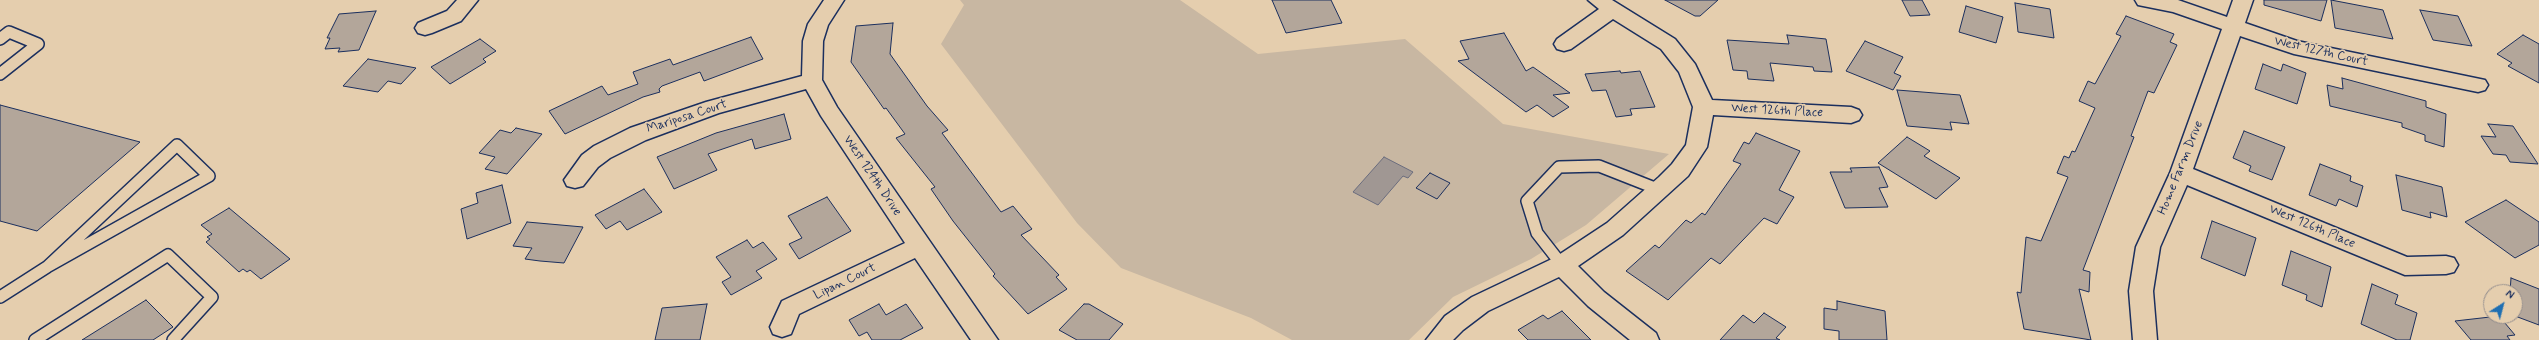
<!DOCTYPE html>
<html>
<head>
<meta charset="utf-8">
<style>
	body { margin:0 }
	#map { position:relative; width:2539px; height:340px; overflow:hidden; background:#e5ceae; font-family:Mynerve,sans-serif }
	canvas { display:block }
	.north { position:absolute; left:2483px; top:284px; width:40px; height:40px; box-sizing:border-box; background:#e5ceae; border:1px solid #948e8e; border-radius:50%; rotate:36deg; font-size:11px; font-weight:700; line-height:16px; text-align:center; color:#1b2f5e }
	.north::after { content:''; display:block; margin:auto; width:14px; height:18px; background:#1f6fb2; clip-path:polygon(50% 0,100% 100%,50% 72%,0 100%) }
</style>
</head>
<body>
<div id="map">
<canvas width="2539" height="340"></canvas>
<div class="north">N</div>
</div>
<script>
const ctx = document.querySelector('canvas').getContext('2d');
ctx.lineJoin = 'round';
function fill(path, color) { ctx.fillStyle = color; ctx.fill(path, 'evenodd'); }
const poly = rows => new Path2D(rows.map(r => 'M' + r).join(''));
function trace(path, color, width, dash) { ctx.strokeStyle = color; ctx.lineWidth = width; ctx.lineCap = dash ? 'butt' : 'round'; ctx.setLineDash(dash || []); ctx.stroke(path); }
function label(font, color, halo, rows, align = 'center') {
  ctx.font = font + ' Mynerve,sans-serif'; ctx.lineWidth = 3.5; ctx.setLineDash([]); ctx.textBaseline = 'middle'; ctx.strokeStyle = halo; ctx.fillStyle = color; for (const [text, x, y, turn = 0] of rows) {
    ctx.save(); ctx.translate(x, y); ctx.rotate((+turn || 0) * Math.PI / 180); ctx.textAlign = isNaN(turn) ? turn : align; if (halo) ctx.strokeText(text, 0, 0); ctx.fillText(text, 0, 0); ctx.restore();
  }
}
fill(poly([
	[960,0,1180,0,1258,54,1405,39,1503,124,1669,154,1586,225,1531,259,1453,297,1409,340,1292,340,1251,318,1121,268,1077,223,941,44,964,5]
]), '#c8b7a2');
const water = poly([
	[1384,157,1413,172,1408,178,1403,176,1378,205,1353,192,1384,157]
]);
fill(water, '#a09793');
trace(water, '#6b6d7e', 1);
const building = poly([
	[1272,0,1331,0,1342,23,1286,33,1272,0],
	[1665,0,1718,0,1700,16,1695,16,1665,0],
	[1902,0,1922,0,1930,15,1910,16,1902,0],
	[2264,0,2327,0,2321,21,2264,5,2264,0],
	[2331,0,2383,10,2393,39,2335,28,2331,0],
	[2015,3,2050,9,2054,38,2018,32,2015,3],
	[1966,6,2003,17,1996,43,1959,32,1966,6],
	[2420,10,2458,16,2472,46,2433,40,2420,10],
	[376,11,359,50,338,52,340,48,325,49,330,38,327,38,339,14,376,11],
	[2126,16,2174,34,2170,42,2177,45,2154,93,2148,91,2131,136,2134,137,2083,270,2090,272,2089,292,2079,289,2091,340,2024,329,2017,292,2021,293,2026,237,2041,241,2068,177,2057,173,2064,156,2069,158,2072,151,2075,152,2095,108,2079,101,2088,81,2095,84,2121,36,2116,34,2126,16],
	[893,23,890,54,927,106,948,130,942,133,1001,212,1013,206,1032,229,1021,235,1059,275,1056,277,1067,289,1028,314,993,276,995,274,953,221,931,189,935,187,896,138,905,134,886,108,884,109,851,62,856,26,893,23],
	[1504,33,1526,71,1533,67,1570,93,1553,95,1569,107,1553,117,1537,105,1526,112,1458,61,1469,59,1460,41,1504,33],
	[1787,35,1826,39,1832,72,1814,71,1813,67,1770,63,1774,81,1748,79,1747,71,1733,70,1727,40,1789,44,1787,35],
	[2523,35,2539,44,2539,83,2508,66,2512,63,2497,54,2523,35],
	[751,37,763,59,704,81,700,72,662,86,659,89,660,92,643,97,565,134,549,111,602,86,608,95,638,84,633,72,670,59,673,65,751,37],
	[480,39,496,51,483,59,486,62,450,84,431,67,480,39],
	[1865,41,1903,57,1894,73,1901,76,1893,90,1846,71,1865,41],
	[368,59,416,68,401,84,388,81,378,92,343,86,368,59],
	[2263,64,2281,71,2283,64,2306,73,2297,104,2255,89,2263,64],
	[1620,71,1621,73,1640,71,1655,107,1630,109,1632,115,1616,117,1606,90,1592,91,1585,74,1620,71],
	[2342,78,2426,101,2426,107,2446,114,2444,147,2425,141,2425,135,2402,127,2402,123,2330,106,2327,85,2343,89,2342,78],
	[1897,90,1960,95,1969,124,1950,122,1952,130,1907,126,1897,90],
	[0,105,140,142,37,231,0,221,0,105],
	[784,114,791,139,755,149,752,139,708,154,717,170,674,189,657,157,716,133,784,114],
	[2488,124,2513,126,2538,164,2510,162,2506,155,2493,154,2481,136,2496,137,2488,124],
	[516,128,542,134,507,174,485,169,495,157,479,153,500,130,511,133,516,128],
	[2244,131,2285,147,2272,180,2249,171,2251,166,2233,158,2244,131],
	[1756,133,1800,151,1779,190,1794,197,1777,224,1764,218,1720,264,1711,258,1668,300,1626,271,1655,245,1659,248,1686,220,1691,223,1702,213,1705,215,1741,164,1733,161,1744,142,1749,144,1756,133],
	[1907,137,1930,151,1924,156,1960,178,1936,199,1878,163,1907,137],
	[2320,164,2351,176,2350,181,2363,186,2357,207,2339,199,2336,206,2309,195,2320,164],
	[1879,167,1888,187,1879,188,1888,207,1845,208,1830,172,1852,172,1850,168,1879,167],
	[1430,173,1450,183,1437,199,1416,188,1430,173],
	[2396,175,2442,187,2447,217,2430,212,2431,218,2402,210,2396,175],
	[502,185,511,223,467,239,461,209,478,203,476,193,502,185],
	[644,189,662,212,627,230,620,221,606,229,595,215,644,189],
	[827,197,851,231,799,259,789,244,802,238,788,216,827,197],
	[2506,200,2539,222,2539,245,2515,258,2465,222,2506,200],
	[229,208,290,259,261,279,250,270,247,272,243,269,239,272,206,242,210,239,207,237,212,234,201,225,229,208],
	[2212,221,2256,238,2245,276,2201,258,2212,221],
	[527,222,583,227,564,263,540,261,525,259,532,248,513,246,527,222],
	[747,240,753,248,763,242,777,259,756,271,762,278,731,295,722,282,731,277,716,257,747,240],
	[2291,251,2331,267,2322,307,2306,300,2307,295,2282,285,2291,251],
	[2511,278,2539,289,2539,325,2515,316,2515,292,2510,292,2511,278],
	[2372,284,2398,295,2395,304,2417,313,2410,340,2397,340,2361,324,2372,284],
	[146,300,173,327,153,340,82,340,146,300],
	[1837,301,1885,311,1887,340,1839,340,1839,331,1824,329,1824,308,1837,310,1837,301],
	[707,304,700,340,655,340,662,308,707,304],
	[879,304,886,315,906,304,923,328,900,340,872,340,867,332,859,336,849,320,879,304],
	[1084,304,1089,304,1123,324,1109,340,1077,340,1059,330,1084,304],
	[1562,311,1591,340,1528,340,1518,330,1543,315,1548,319,1562,311],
	[1764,313,1786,327,1776,338,1780,340,1720,340,1743,315,1754,323,1764,313],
	[2499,316,2515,335,2507,336,2510,340,2471,340,2455,321,2499,316]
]);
fill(building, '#b3a69a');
trace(building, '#1b2f5e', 1);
const lane = poly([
	[0,39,9,32,38,44,0,74],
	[177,145,209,176,47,267,177,145],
	[1562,265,1537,233,1527,201,1559,167,1599,166,1660,190],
	[0,297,47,267],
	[35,340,168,255,212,297,173,340]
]);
const street = poly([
	[457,0,478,0,461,21,432,33,425,35,418,33,415,28,418,23,447,11,457,0],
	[824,0,844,0,828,25,823,41,822,80,837,107,998,340,971,340,915,258,799,314,791,334,782,337,773,334,770,327,782,301,905,243,821,116,806,89,719,113,646,140,610,158,598,167,583,186,575,188,567,186,564,180,582,155,594,146,630,128,706,102,802,76,803,41,808,24,824,0],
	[1588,0,1612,0,1675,39,1695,64,1712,100,1851,107,1859,110,1862,115,1859,120,1851,123,1713,115,1707,147,1688,176,1623,235,1578,266,1604,292,1656,333,1659,340,1630,340,1588,306,1559,277,1488,311,1463,330,1453,340,1426,340,1445,316,1472,297,1554,258,1607,223,1659,177,1672,164,1686,145,1693,107,1679,72,1661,49,1613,19,1571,49,1564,51,1557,49,1554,44,1557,39,1599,9,1588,0],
	[2135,0,2178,0,2227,17,2233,0,2253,0,2245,23,2297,41,2485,80,2488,85,2485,90,2478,92,2294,54,2240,36,2193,169,2407,257,2446,256,2454,258,2458,265,2454,272,2446,274,2405,275,2187,185,2160,247,2153,291,2157,340,2133,340,2129,291,2136,247,2170,173,2222,29,2173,12,2138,5,2135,0]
]);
trace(lane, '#1b2f5e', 14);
trace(street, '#1b2f5e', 3);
trace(lane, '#e5ceae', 11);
fill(street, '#e5ceae');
label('13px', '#1b2f5e', '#e5ceae', [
	["West 127th Court",2321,52,13],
	["West 126th Place",1777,111,3],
	["Mariposa Court",687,117,-18],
	["Home Farm Drive",2181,168,-68],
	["West 124th Drive",872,176,56],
	["West 126th Place",2312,227,23],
	["Lipan Court",845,282,-26]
]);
</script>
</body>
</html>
